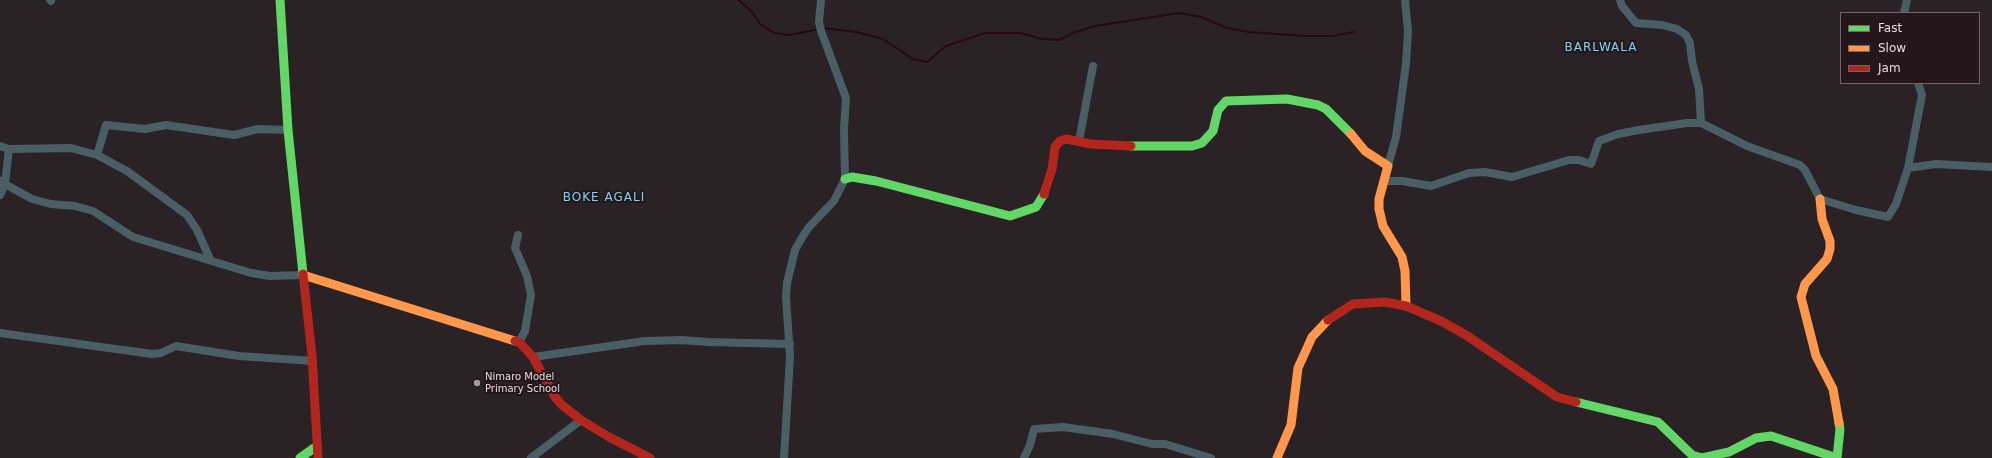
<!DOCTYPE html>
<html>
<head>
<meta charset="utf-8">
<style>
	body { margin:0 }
	#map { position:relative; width:1992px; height:458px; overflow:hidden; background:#2a2224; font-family:"DejaVu Sans",sans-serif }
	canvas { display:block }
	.legend { position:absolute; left:1840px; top:12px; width:140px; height:72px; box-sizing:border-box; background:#24161a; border:1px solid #726568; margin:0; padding:5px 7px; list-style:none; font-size:12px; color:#e7dcde }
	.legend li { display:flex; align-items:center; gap:8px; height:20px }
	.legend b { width:20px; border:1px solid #726568 }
</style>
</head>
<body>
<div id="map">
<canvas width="1992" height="458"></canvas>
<ul class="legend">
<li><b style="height:5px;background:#63d668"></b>Fast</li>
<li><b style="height:5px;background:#ff974d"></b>Slow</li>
<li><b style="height:5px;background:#b3261e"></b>Jam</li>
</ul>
</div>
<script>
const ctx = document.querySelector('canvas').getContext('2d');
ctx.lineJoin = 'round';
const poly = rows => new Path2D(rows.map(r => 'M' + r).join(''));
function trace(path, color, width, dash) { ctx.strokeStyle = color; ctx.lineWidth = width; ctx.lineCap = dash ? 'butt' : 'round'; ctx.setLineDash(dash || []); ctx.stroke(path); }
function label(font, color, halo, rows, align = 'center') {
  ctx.font = font + ' "DejaVu Sans",sans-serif'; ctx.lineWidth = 4; ctx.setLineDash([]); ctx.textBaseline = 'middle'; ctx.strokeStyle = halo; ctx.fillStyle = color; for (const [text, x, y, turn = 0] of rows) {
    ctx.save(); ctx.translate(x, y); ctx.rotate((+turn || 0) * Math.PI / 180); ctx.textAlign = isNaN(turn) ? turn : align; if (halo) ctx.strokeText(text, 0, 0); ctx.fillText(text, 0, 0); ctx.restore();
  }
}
trace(poly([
	[739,0,753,13,760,24,774,33,790,35,819,29],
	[823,28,856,32,883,39,913,59,927,62,946,46,985,33,1020,33,1042,39,1059,40,1073,33,1095,26,1179,13,1201,17,1227,28,1249,32,1306,36,1333,36,1354,32]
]), '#2b0715', 2);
trace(poly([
	[50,0,51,1],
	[1620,0,1622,6,1636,23,1662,25,1677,29,1686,35,1690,43,1692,61,1699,89,1701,123,1747,146,1800,165,1805,170,1820,199,1856,210,1888,217,1896,204,1908,168,1936,164,1992,167],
	[1904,13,1907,0],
	[1079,141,1093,66],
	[0,146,9,149,5,184,32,199,51,204,75,206,93,211,133,237,251,273,270,276,303,275],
	[9,149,71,148,97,155,127,171,187,215,197,230,210,259],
	[97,155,106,125,145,129,166,125,234,135,258,129,288,130],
	[1388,166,1396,137,1406,64,1408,31,1405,0],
	[1908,168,1922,95,1918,83],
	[1384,181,1402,181,1431,186,1469,173,1485,172,1512,177,1569,160,1579,160,1591,164,1599,141,1618,134,1639,130,1687,123,1701,123],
	[0,195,5,184,1,181],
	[518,235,515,248,527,276,531,295,525,331,519,342],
	[0,333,152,354,161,353,176,346,239,356,313,361],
	[533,357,645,341,681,340,708,342,790,344],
	[531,458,581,420],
	[784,458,790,356,786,297,787,283,795,250,803,236,809,227,834,201,845,179,844,129,846,98,821,31,819,22,821,0],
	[1024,458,1030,445,1034,429,1063,427,1113,434,1152,444,1165,444,1211,458]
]), '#4a5e65', 8);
trace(poly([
	[280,0,288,130,303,274],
	[1131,146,1192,146,1202,143,1213,131,1218,110,1226,101,1287,99,1318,105,1326,109,1351,134],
	[845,179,852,177,876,181,1010,216,1036,207,1044,194],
	[1576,402,1658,422,1692,455,1702,458,1729,452,1756,438,1771,436,1837,458,1840,429,1839,423],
	[300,458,317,446]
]), '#63d668', 9);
trace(poly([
	[1351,134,1365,151,1388,166,1379,199,1379,209,1383,226,1402,257,1405,271,1406,306],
	[1820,199,1822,219,1830,241,1830,249,1827,259,1805,284,1801,297,1816,356,1833,389,1839,423],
	[303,275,515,341],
	[1277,458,1291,425,1298,368,1312,337,1328,320]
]), '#ff974d', 9);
trace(poly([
	[1044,194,1052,169,1055,147,1060,141,1066,139,1091,144,1131,146],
	[303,274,312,355,318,458],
	[1328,320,1353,304,1385,302,1406,306,1441,321,1466,335,1557,397,1576,402],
	[515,341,519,342,533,357,555,397,562,405,581,420,609,437,650,458]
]), '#b3261e', 9);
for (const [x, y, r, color] of [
	[477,383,4,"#a59b9d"]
]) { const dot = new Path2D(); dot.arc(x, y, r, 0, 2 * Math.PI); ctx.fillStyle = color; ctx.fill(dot); trace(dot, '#24161a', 1.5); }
label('10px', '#e7dcde', '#24161a', [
	["Nimaro Model",485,377],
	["Primary School",485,389]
], 'left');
ctx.letterSpacing = '1px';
label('12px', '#78d8f6', '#24161a', [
	["BARLWALA",1601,48],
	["BOKE AGALI",604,198]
]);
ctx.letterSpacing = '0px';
</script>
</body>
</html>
